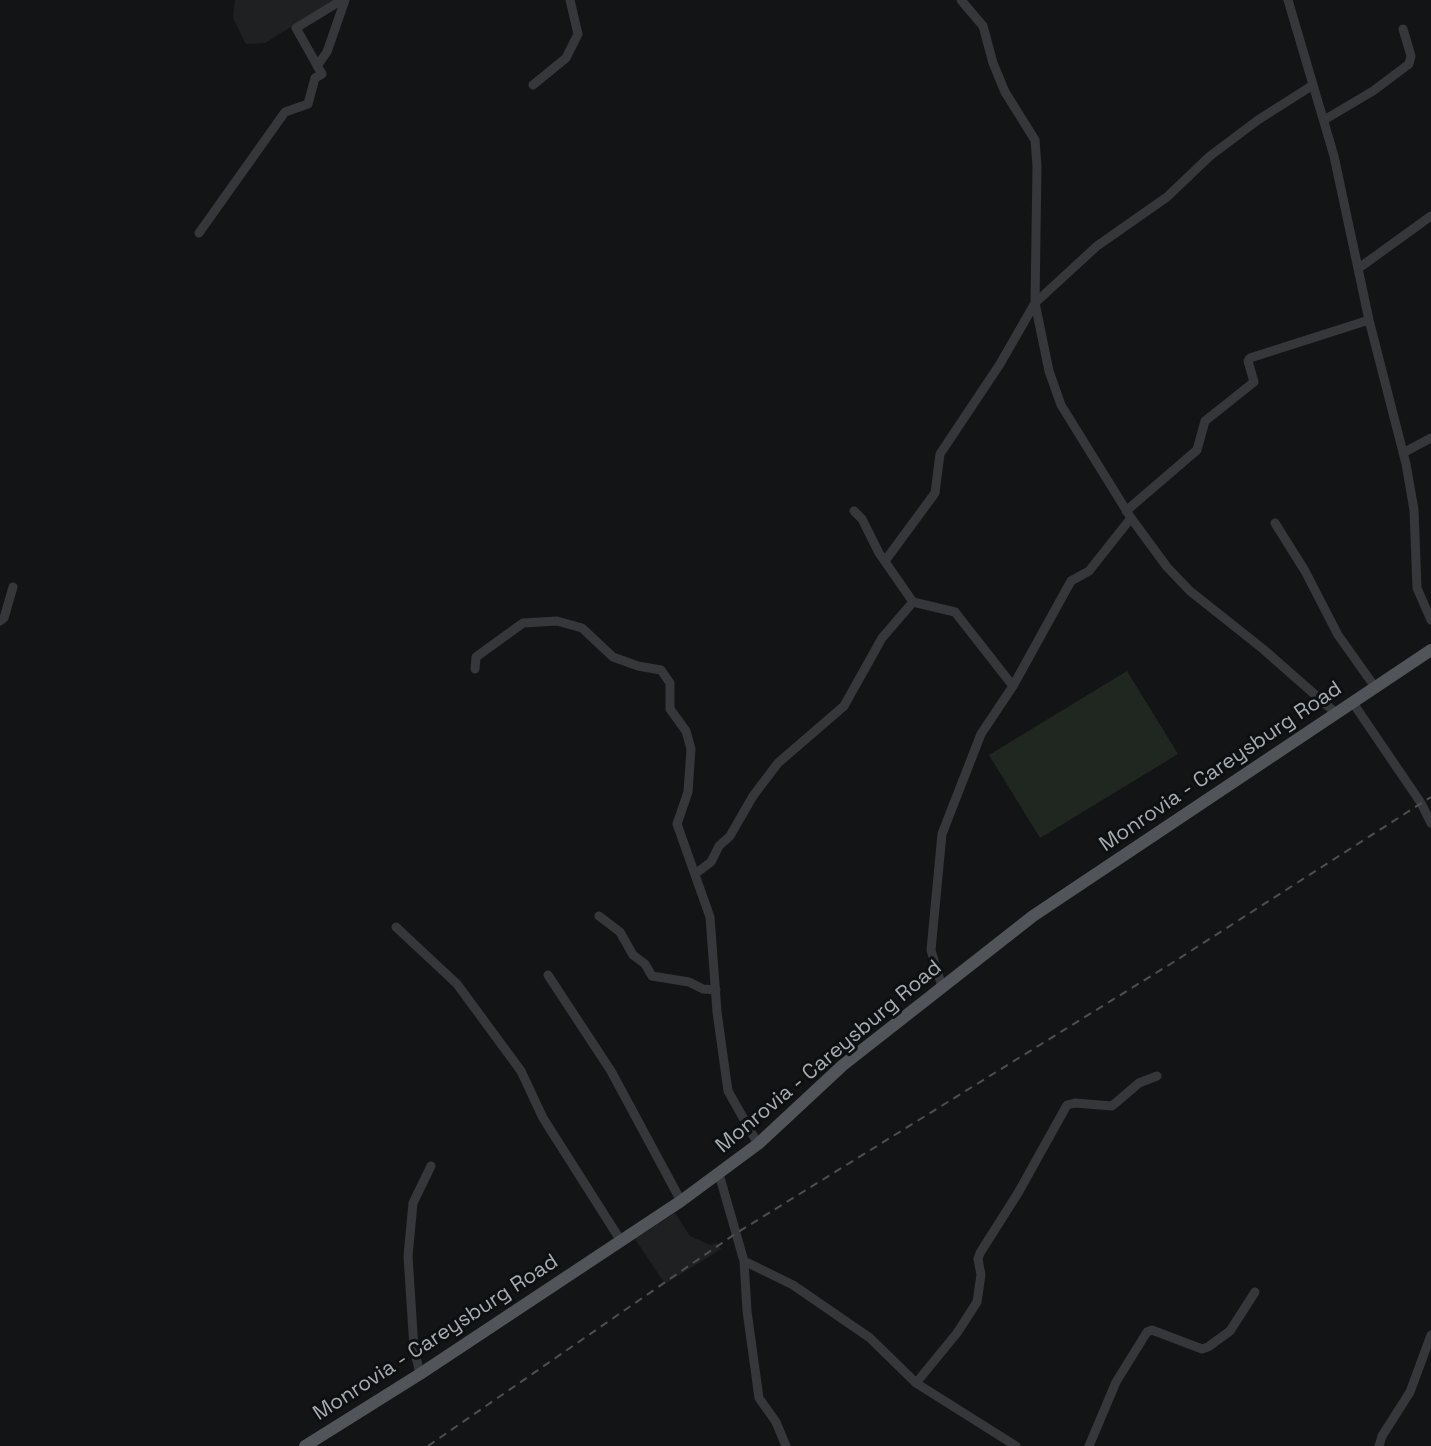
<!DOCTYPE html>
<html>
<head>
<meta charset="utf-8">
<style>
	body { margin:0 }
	canvas { display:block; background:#131415 }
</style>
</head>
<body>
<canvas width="1431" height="1446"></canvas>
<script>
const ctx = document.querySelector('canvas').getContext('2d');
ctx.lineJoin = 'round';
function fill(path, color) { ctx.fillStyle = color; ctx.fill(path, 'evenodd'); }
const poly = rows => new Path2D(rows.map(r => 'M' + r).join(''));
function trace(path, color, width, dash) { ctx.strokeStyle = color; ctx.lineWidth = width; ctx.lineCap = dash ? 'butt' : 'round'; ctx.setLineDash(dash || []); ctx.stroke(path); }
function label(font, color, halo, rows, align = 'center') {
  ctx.font = font + ' "Space Grotesk",sans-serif'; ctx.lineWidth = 6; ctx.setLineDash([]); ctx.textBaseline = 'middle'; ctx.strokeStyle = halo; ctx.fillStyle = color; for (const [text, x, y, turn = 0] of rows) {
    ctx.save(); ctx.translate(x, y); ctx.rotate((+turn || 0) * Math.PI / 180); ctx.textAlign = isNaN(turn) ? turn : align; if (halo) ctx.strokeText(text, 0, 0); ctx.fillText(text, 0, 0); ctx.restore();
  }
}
fill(poly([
	[235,0,334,0,265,43,246,44,233,18],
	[675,1213,690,1236,710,1245,717,1243,721,1249,665,1284,635,1239]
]), '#1f2022');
fill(poly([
	[1127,671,1178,754,1040,838,989,755]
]), '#202720');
trace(poly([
	[961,0,983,26,993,63,1005,92,1035,140,1037,166,1035,303,1049,371,1061,405,1131,518,1167,567,1190,591,1263,649,1337,714],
	[1288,0,1334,156,1369,320,1406,464,1414,510,1417,588,1431,620],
	[317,66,327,52,345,0],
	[533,85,566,58,578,34,570,0],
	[1324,120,1373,91,1409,64,1411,56,1403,29],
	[199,233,285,112,308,104,315,78,322,74,296,28,342,0],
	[1359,268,1431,216],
	[1403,453,1431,438],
	[1126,511,1197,450,1205,421,1254,382,1248,361,1250,358,1369,320],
	[1275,523,1305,571,1338,635,1375,687],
	[885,561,935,493,940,454,1000,364,1035,303,1097,246,1167,197,1210,156,1258,120,1313,85],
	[913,602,955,612,1013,686],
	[0,621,4,618,13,587],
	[475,669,476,657,523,623,557,621,582,628,613,657,638,666,661,670,670,683,670,709,686,731,691,749,688,792,677,824,710,917,717,1012,728,1091,758,1144],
	[1353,703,1421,803,1431,823],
	[695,874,711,862,719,846,730,836,753,796,778,763,844,706,882,638,913,602,879,553,862,519,854,511],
	[599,916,620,932,633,955,645,964,652,976,689,982,703,989,716,990],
	[396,927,457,984,521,1071,543,1118,621,1241],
	[548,975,611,1071,681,1201],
	[942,987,931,950,942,834,981,734,1013,686,1071,581,1089,571,1131,518],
	[719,1174,744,1261,793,1285,870,1338,916,1383,1016,1446],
	[744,1261,747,1311,759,1398,776,1422,786,1446],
	[420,1374,414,1348,408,1256,413,1203,431,1166],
	[916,1383,957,1333,977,1302,981,1275,978,1259,980,1253,1018,1193,1067,1105,1075,1103,1112,1106,1139,1083,1157,1076],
	[1089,1446,1116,1382,1147,1332,1152,1330,1202,1349,1208,1347,1230,1331,1255,1292],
	[1379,1446,1382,1436,1410,1392,1431,1335]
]), '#35373a', 9);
trace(poly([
	[305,1446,420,1374,681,1201,758,1144,843,1065,1033,916,1431,650]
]), '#515458', 12);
trace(poly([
	[428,1446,735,1234,1172,963,1431,797]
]), '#4c4f52', 2, [8, 6]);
label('21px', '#a6adb4', '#0e0f10', [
	["Monrovia - Careysburg Road",1221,767,-34],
	["Monrovia - Careysburg Road",829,1057,-40],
	["Monrovia - Careysburg Road",436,1338,-33]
]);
</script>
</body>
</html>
